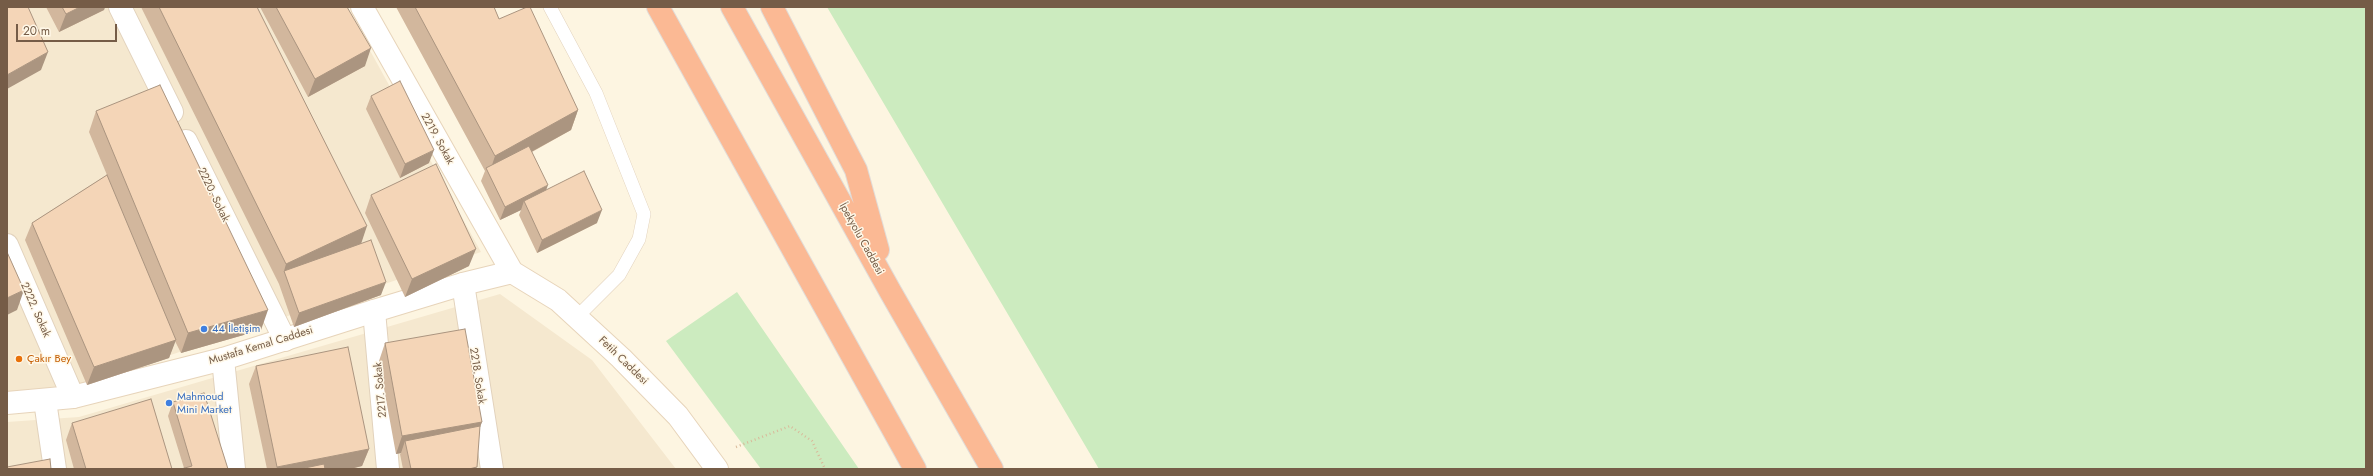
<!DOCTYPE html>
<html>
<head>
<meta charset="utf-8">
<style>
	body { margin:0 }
	#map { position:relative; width:2373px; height:476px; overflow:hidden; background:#fdf5e1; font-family:Jost,sans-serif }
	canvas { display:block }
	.frame { position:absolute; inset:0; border:8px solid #755c47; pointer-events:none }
	.scale { position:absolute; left:16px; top:24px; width:101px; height:18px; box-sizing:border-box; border:2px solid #755c47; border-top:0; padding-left:5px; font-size:12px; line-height:14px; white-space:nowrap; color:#755c47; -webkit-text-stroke:3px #fff8e8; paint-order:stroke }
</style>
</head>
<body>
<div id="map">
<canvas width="2373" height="476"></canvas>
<div class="frame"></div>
<div class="scale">20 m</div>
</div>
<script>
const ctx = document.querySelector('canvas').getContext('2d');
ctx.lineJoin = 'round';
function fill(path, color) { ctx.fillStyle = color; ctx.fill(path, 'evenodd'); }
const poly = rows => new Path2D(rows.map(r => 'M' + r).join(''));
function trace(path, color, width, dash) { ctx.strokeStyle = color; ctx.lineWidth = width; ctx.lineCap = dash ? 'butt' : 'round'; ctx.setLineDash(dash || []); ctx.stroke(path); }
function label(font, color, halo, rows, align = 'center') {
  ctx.font = font + ' Jost,sans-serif'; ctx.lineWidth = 3; ctx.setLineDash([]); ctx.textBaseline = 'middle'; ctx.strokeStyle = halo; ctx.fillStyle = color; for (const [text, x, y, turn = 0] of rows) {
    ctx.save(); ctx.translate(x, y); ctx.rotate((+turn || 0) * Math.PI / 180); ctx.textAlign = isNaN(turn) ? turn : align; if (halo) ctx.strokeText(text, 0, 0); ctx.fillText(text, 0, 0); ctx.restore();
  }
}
fill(poly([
	[7,7,346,7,481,252,65,390,7,396],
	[500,294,592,360,676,469,7,469,7,422,79,417]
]), '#f5e8cf');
fill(poly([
	[827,7,2366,7,2366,469,1099,469],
	[737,292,859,469,761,469,666,341]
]), '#ccebbf');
const lane = poly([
	[550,7,596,93,644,214,639,239,619,275,577,317]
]);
const street = poly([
	[120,7,172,112],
	[186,141,285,340],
	[7,245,73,397],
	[463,284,492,469],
	[374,311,388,469],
	[223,359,234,469],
	[45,401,55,469]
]);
const secondary = poly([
	[362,7,512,272,558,300,621,358,678,416,717,469],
	[7,403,73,397,223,359,374,311,463,284,512,272]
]);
const highway = poly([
	[658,7,915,469],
	[732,7,890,291,992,469],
	[772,7,856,170,878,250]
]);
trace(lane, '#e2d2bc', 14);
trace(street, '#e2d2bc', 24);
trace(secondary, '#e7d4ba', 24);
trace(highway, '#e1dbd7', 24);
trace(poly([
	[736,447,790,426,812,441,825,469]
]), '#d9b99a', 2.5, [1, 3]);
trace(lane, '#fff', 13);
trace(street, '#fff', 22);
trace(secondary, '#fff', 22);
trace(highway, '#fbb994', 22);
fill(poly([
	[46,7,105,7,104,10,59,32],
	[141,7,257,7,361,243,381,295,294,327,279,284],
	[260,7,347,7,365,66,308,97],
	[396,7,494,7,499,19,578,110,571,130,532,152,546,190,597,223,537,253,519,215,521,210,500,220,481,181,485,171],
	[371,96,429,163,400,178,366,109],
	[96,111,261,330,181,353,175,341,169,358,87,385,25,240,32,223,107,175,89,132],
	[371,195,469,266,405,297,365,213],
	[385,343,482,422,480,426,476,469,403,469,400,454,401,453,396,454,379,361],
	[256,366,369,449,362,466,350,469,267,469,249,384],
	[173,402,228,469,184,468,168,416],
	[72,423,172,469,74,469,66,440]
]), '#d2b79d');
fill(poly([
	[80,7,105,7,104,10,59,32,66,14],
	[371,48,365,66,308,97,315,79],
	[48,52,41,70,7,89,7,75],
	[578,110,571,130,489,175,489,174,495,156],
	[434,150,429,163,400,178,405,164],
	[548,185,543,199,524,201,521,210,500,220,505,207],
	[602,210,597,223,537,253,542,240],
	[367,226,360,247,284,271,286,264],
	[476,249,469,266,405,297,412,279],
	[386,282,381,295,294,327,299,313],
	[24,290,17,310,7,315,7,298],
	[268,310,261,330,181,353,188,333],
	[176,340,169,358,87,385,94,367],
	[482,422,475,440,405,441,401,453,396,454,402,436],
	[369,449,362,466,350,469,276,469,277,467]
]), '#ab9580');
const building = poly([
	[7,7,28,7,48,52,7,75,7,7],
	[62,7,80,7,66,14,62,7],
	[159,7,257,7,367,226,286,264,159,7],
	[276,7,347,7,371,48,315,79,276,7],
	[415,7,494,7,499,19,527,7,530,7,578,110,495,156,415,7],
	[400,81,434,150,405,164,371,96,400,81],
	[160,85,268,310,188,333,96,111,160,85],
	[529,146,548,185,505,207,486,168,529,146],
	[436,164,476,249,412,279,371,195,436,164],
	[584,171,602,210,542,240,524,201,584,171],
	[107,175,176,340,94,367,32,223,107,175],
	[371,240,386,282,299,313,284,271,371,240],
	[7,252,24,290,7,298,7,252],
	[465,329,482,422,402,436,385,343,465,329],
	[348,347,369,449,277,467,256,366,348,347],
	[204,393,228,469,181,469,192,466,173,402,204,393],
	[151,399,172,469,86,469,72,423,151,399],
	[480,426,477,467,469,469,411,469,405,441,480,426],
	[50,459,51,469,7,469,7,467,50,459],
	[324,464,325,469,300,469,324,464]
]);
fill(building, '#f4d5b7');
trace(building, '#ab9580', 1);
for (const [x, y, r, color] of [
	[204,329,4,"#3f7fe0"],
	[19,359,4,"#e8710a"],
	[169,403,4,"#3f7fe0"]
]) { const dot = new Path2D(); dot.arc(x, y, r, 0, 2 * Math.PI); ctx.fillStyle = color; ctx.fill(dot); trace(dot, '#fff8e8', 1.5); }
label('11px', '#755c47', '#fff8e8', [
	["2219. Sokak",437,139,61],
	["2220. Sokak",213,195,64],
	["İpekyolu Caddesi",861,239,61],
	["2222. Sokak",35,310,66],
	["Mustafa Kemal Caddesi",261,346,-17],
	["Fetih Caddesi",623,361,44],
	["2218. Sokak",477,376,81],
	["2217. Sokak",381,390,-95]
]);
label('11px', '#366cbe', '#fff8e8', [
	["44 İletişim",212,329],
	["Mahmoud",177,397],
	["Mini Market",177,410]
], 'left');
label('11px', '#c56008', '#fff8e8', [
	["Çakır Bey",27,359]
], 'left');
</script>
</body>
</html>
